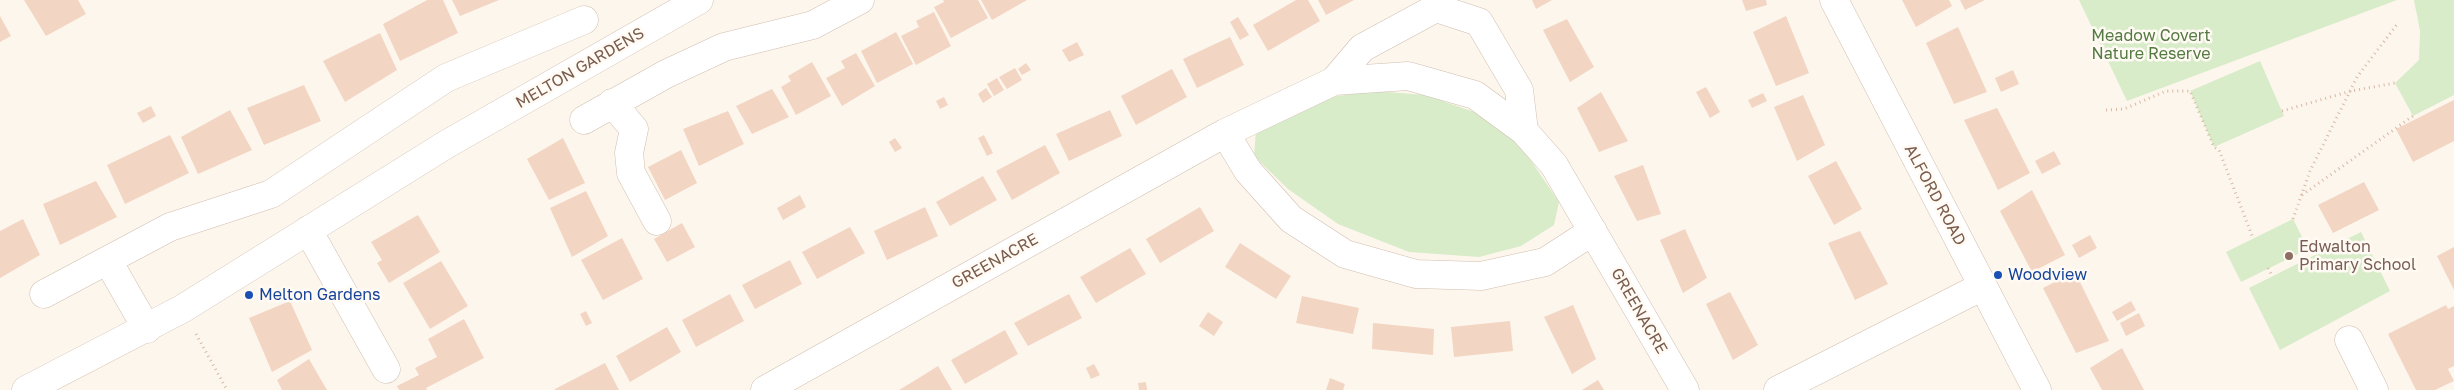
<!DOCTYPE html>
<html>
<head>
<meta charset="utf-8">
<style>
	body { margin:0 }
	canvas { display:block; background:#fdf6ec }
</style>
</head>
<body>
<canvas width="2454" height="390"></canvas>
<script>
const ctx = document.querySelector('canvas').getContext('2d');
ctx.lineJoin = 'round';
function fill(path, color) { ctx.fillStyle = color; ctx.fill(path, 'evenodd'); }
const poly = rows => new Path2D(rows.map(r => 'M' + r).join(''));
function trace(path, color, width, dash) { ctx.strokeStyle = color; ctx.lineWidth = width; ctx.lineCap = dash ? 'butt' : 'round'; ctx.setLineDash(dash || []); ctx.stroke(path); }
function label(font, color, halo, rows, align = 'center') {
  ctx.font = font + ' "Golos Text",sans-serif'; ctx.lineWidth = 5; ctx.setLineDash([]); ctx.textBaseline = 'middle'; ctx.strokeStyle = halo; ctx.fillStyle = color; for (const [text, x, y, turn = 0] of rows) {
    ctx.save(); ctx.translate(x, y); ctx.rotate((+turn || 0) * Math.PI / 180); ctx.textAlign = isNaN(turn) ? turn : align; if (halo) ctx.strokeText(text, 0, 0); ctx.fillText(text, 0, 0); ctx.restore();
  }
}
fill(poly([
	[2079,0,2397,0,2127,101],
	[2414,0,2454,0,2454,95,2413,116,2395,83,2419,60,2420,31],
	[2260,61,2284,116,2214,147,2190,91],
	[1375,91,1425,95,1474,112,1517,140,1559,202,1554,225,1521,246,1479,257,1409,252,1338,224,1288,189,1254,156,1256,131,1330,97],
	[2293,219,2308,249,2241,282,2226,252],
	[2361,232,2390,291,2280,350,2249,288]
]), '#d8ecc9');
fill(poly([
	[24,0,78,0,86,14,46,36],
	[427,0,443,0,458,33,400,61,383,24],
	[452,0,499,0,460,16],
	[943,0,978,0,988,18,951,38,934,7,944,2],
	[981,0,1027,0,992,20],
	[1296,0,1308,0,1320,21,1268,51,1253,25],
	[1318,0,1354,0,1326,15],
	[1532,0,1552,0,1536,9],
	[1742,0,1766,0,1767,5,1746,11],
	[1902,0,1949,0,1952,6,1916,27],
	[1960,0,1985,0,1965,10],
	[934,12,951,46,916,65,901,36,919,27,916,21],
	[0,16,11,36,0,42],
	[1786,16,1809,73,1776,86,1753,32],
	[1238,17,1249,35,1240,40,1230,22],
	[1567,19,1594,67,1570,82,1543,30],
	[1958,27,1987,92,1954,104,1926,43],
	[896,32,913,64,877,83,861,51],
	[380,33,397,70,345,102,323,61],
	[1230,37,1244,65,1197,88,1183,59],
	[1077,42,1084,55,1069,62,1062,50],
	[856,53,875,86,842,106,826,78,845,68,841,61],
	[812,62,831,96,796,115,781,87,791,81,788,76],
	[1026,63,1031,70,1022,75,1018,69],
	[1015,68,1022,80,1007,89,999,77],
	[1172,69,1187,97,1136,125,1121,96],
	[2013,70,2019,84,2001,92,1995,78],
	[997,78,1004,90,994,96,987,84],
	[304,85,321,121,264,145,247,108],
	[1706,87,1720,112,1710,118,1696,92],
	[986,88,992,97,983,103,978,94],
	[772,89,789,117,752,134,736,106],
	[1601,92,1628,141,1599,152,1577,108],
	[1763,93,1767,101,1752,108,1748,100],
	[1803,95,1825,145,1797,161,1774,107],
	[944,97,948,105,940,109,936,101],
	[2454,100,2454,141,2413,162,2396,129],
	[151,106,156,116,143,123,137,113],
	[1997,108,2030,173,1998,190,1964,120],
	[230,110,252,150,198,174,181,137],
	[1110,110,1122,136,1069,161,1056,134],
	[728,111,744,144,699,166,683,129],
	[170,135,189,173,125,204,107,165],
	[984,135,993,153,987,156,978,138],
	[563,138,585,183,549,200,527,159],
	[895,138,902,148,895,152,889,142],
	[1045,145,1060,173,1012,200,996,171],
	[681,150,697,183,665,200,648,167],
	[2054,151,2061,164,2042,174,2035,161],
	[1836,161,1862,209,1834,225,1808,176],
	[1643,165,1661,214,1637,221,1614,176],
	[983,176,997,200,950,226,936,202],
	[96,181,117,217,60,245,43,204],
	[2364,182,2379,210,2333,233,2318,205],
	[2032,190,2065,255,2032,272,2000,211],
	[586,191,608,236,572,257,550,208],
	[800,195,806,207,783,220,777,208],
	[925,207,938,236,887,260,874,231],
	[1200,207,1214,231,1160,263,1146,239],
	[418,215,440,252,389,283,377,263,382,260,371,242],
	[23,219,40,255,0,278,0,231],
	[682,223,695,247,667,262,654,239],
	[850,227,865,253,817,279,802,252],
	[1685,229,1707,278,1683,293,1660,240],
	[1860,231,1888,284,1855,300,1828,243],
	[2090,235,2097,248,2079,258,2072,245],
	[622,238,643,279,603,300,581,260],
	[1240,243,1291,276,1276,299,1225,267],
	[2454,247,2454,290,2437,256],
	[1130,248,1146,274,1096,303,1080,277],
	[790,260,802,284,755,309,742,285],
	[441,261,468,306,430,329,403,283],
	[2075,272,2109,341,2076,353,2043,288],
	[1730,292,1758,345,1733,360,1706,304],
	[730,294,744,321,696,347,682,320],
	[1069,294,1082,318,1028,346,1014,323],
	[1302,296,1359,308,1353,334,1296,323],
	[290,301,312,350,272,372,249,318],
	[2131,301,2136,310,2117,321,2112,312],
	[1573,305,1596,359,1572,374,1544,317],
	[2446,305,2448,309,2454,306,2454,366,2448,369,2454,381,2435,390,2416,390,2388,334],
	[586,311,592,323,586,326,580,314],
	[1208,312,1223,322,1214,336,1199,326],
	[2139,313,2145,326,2126,336,2120,323],
	[464,319,484,358,426,388,427,390,399,390,397,386,419,375,415,368,437,357,428,339],
	[1510,321,1513,351,1454,357,1451,327],
	[1373,323,1434,329,1433,355,1372,349],
	[667,327,681,352,630,382,616,356],
	[1005,330,1018,354,965,384,951,360],
	[2122,348,2144,390,2102,390,2090,368],
	[309,359,327,390,282,390,277,380],
	[605,363,619,390,555,390,555,389],
	[1094,364,1100,375,1091,379,1086,368],
	[938,366,952,390,899,390,914,381],
	[1330,378,1345,384,1343,390,1326,390],
	[1598,380,1604,390,1582,390],
	[1146,382,1147,390,1139,390,1138,383]
]), '#f3d5c3');
const minor = poly([
	[1834,0,2037,390],
	[1334,81,1362,48,1436,8,1479,22,1519,90,1524,131],
	[612,103,634,129,629,153,631,173,657,221],
	[584,120,666,74,724,47,813,25,860,0],
	[1225,133,1248,171,1291,219,1345,254,1416,274,1481,276,1545,262,1593,231],
	[308,230,386,369],
	[108,261,147,329],
	[44,294,170,227,271,194,446,78,584,20],
	[2349,340,2374,390],
	[26,390,182,309,447,144,699,0],
	[765,390,1225,133,1334,81,1408,76,1475,95,1524,131,1554,165,1685,390],
	[1778,390,1983,286]
]);
trace(minor, '#d1beb0', 29);
trace(poly([
	[2106,110,2124,109,2166,91,2190,91,2214,147,2219,150,2253,238],
	[2282,111,2351,91,2395,83],
	[2302,195,2413,116],
	[2293,219,2310,171,2357,77,2398,23],
	[2268,268,2272,276],
	[196,334,227,390]
]), '#d9b8a5', 3, [1, 4]);
trace(minor, '#fff', 28);
for (const [x, y, r, color] of [
	[2289,256,5,"#8d6e63"],
	[1998,275,5,"#1a4fb4"],
	[249,295,5,"#1a4fb4"]
]) { const dot = new Path2D(); dot.arc(x, y, r, 0, 2 * Math.PI); ctx.fillStyle = color; ctx.fill(dot); trace(dot, '#fffaf3', 2); }
label('16px', '#537a41', '#fffaf3', [
	["Meadow Covert",2151,36],
	["Nature Reserve",2151,54]
]);
label('16px', '#7a5c4d', '#fffaf3', [
	["MELTON GARDENS",580,68,-30],
	["ALFORD ROAD",1935,195,62],
	["GREENACRE",995,261,-29],
	["GREENACRE",1639,311,60]
]);
label('16px', '#785e54', '#fffaf3', [
	["Edwalton",2299,247],
	["Primary School",2299,265]
], 'left');
label('16px', '#164399', '#fffaf3', [
	["Woodview",2008,275],
	["Melton Gardens",259,295]
], 'left');
</script>
</body>
</html>
